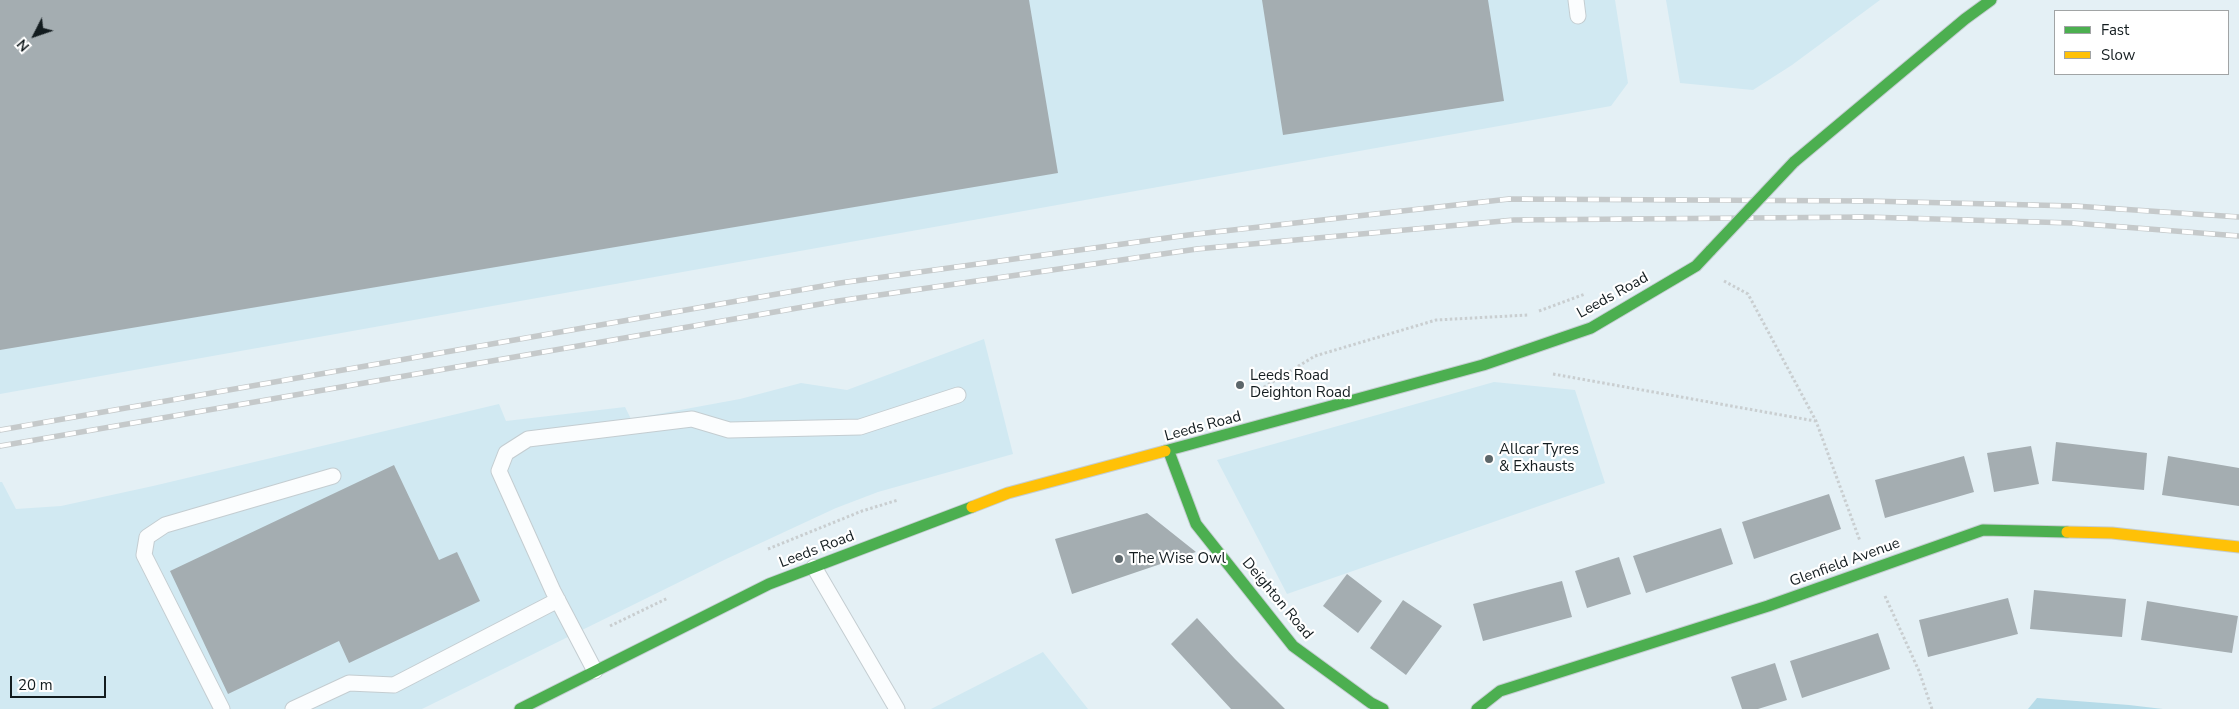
<!DOCTYPE html>
<html>
<head>
<meta charset="utf-8">
<style>
	body { margin:0 }
	#map { position:relative; width:2239px; height:709px; overflow:hidden; background:#e4f0f5; font-family:"Nunito Sans",sans-serif }
	canvas { display:block }
	.legend { position:absolute; left:2054px; top:10px; width:175px; height:65px; box-sizing:border-box; background:#fff; border:1px solid #a1a4a5; margin:0; padding:6px 9px; list-style:none; font-size:15px; color:#131c1f }
	.legend li { display:flex; align-items:center; gap:10px; height:25px }
	.legend b { width:25px; border:1px solid #a1a4a5 }
	.north { position:absolute; left:10px; top:10px; width:50px; height:50px; -webkit-text-stroke:4px #fff; paint-order:stroke; rotate:229deg; font-size:14px; font-weight:700; line-height:20px; text-align:center; color:#131c1f }
	.north::after { content:''; display:block; margin:auto; width:18px; height:22px; background:#131c1f; clip-path:polygon(50% 0,100% 100%,50% 72%,0 100%) }
	.scale { position:absolute; left:10px; top:676px; width:96px; height:22px; box-sizing:border-box; border:2px solid #131c1f; border-top:0; padding-left:6px; font-size:15px; line-height:18px; white-space:nowrap; color:#131c1f; -webkit-text-stroke:4px #fff; paint-order:stroke }
</style>
</head>
<body>
<div id="map">
<canvas width="2239" height="709"></canvas>
<ul class="legend">
<li><b style="height:6px;background:#4caf50"></b>Fast</li>
<li><b style="height:6px;background:#ffc107"></b>Slow</li>
</ul>
<div class="north">N</div>
<div class="scale">20 m</div>
</div>
<script>
const ctx = document.querySelector('canvas').getContext('2d');
ctx.lineJoin = 'round';
function fill(path, color) { ctx.fillStyle = color; ctx.fill(path, 'evenodd'); }
const poly = rows => new Path2D(rows.map(r => 'M' + r).join(''));
function trace(path, color, width, dash) { ctx.strokeStyle = color; ctx.lineWidth = width; ctx.lineCap = dash ? 'butt' : 'round'; ctx.setLineDash(dash || []); ctx.stroke(path); }
function label(font, color, halo, rows, align = 'center') {
  ctx.font = font + ' "Nunito Sans",sans-serif'; ctx.lineWidth = 4.5; ctx.setLineDash([]); ctx.textBaseline = 'middle'; ctx.strokeStyle = halo; ctx.fillStyle = color; for (const [text, x, y, turn = 0] of rows) {
    ctx.save(); ctx.translate(x, y); ctx.rotate((+turn || 0) * Math.PI / 180); ctx.textAlign = isNaN(turn) ? turn : align; if (halo) ctx.strokeText(text, 0, 0); ctx.fillText(text, 0, 0); ctx.restore();
  }
}
fill(poly([
	[0,0,1615,0,1628,83,1611,106,0,394],
	[1666,0,1880,0,1792,65,1753,90,1680,83],
	[984,339,1013,454,878,492,836,508,724,560,422,709,0,709,0,482,2,482,16,509,61,506,153,486,499,404,506,421,625,407,631,419,740,399,801,383,847,390],
	[1494,382,1575,390,1605,483,1287,594,1217,460],
	[1043,652,1088,709,931,709]
]), '#d1e9f2');
fill(poly([
	[2037,698,2129,705,2163,709,2028,709]
]), '#b6dbe8');
fill(poly([
	[0,0,1029,0,1058,173,0,350],
	[1262,0,1488,0,1504,101,1283,135],
	[2056,442,2147,453,2144,490,2052,481],
	[2031,446,2039,484,1994,492,1987,453],
	[1964,456,1974,492,1885,518,1875,480],
	[2168,456,2239,468,2239,506,2162,495],
	[394,465,439,560,457,552,480,601,349,663,339,641,228,694,170,571],
	[1829,494,1841,529,1754,559,1742,522],
	[1147,513,1196,552,1072,594,1055,539],
	[1721,528,1733,564,1646,593,1633,556],
	[1619,557,1631,594,1587,608,1575,571],
	[1347,574,1382,601,1358,633,1323,606],
	[1562,581,1572,617,1483,641,1473,604],
	[2034,590,2126,599,2122,637,2030,629],
	[2008,598,2018,634,1928,657,1919,620],
	[1403,600,1442,626,1406,675,1370,648],
	[2147,601,2238,616,2232,653,2141,640],
	[1197,618,1235,659,1285,709,1231,709,1171,644],
	[1878,633,1890,669,1802,698,1790,661],
	[1775,663,1787,700,1758,709,1742,709,1731,677]
]), '#a4adb1');
const lane = poly([
	[1576,0,1578,16],
	[814,567,897,709],
	[595,671,553,591,499,471,506,453,528,439,692,419,729,430,860,427,958,395],
	[222,709,144,555,147,537,165,525,333,476],
	[293,709,349,683,394,685,558,600]
]);
const fast = poly([
	[1794,162,1965,19,1991,0],
	[1165,451,1483,365,1591,328,1696,266,1711,250],
	[1169,452,1196,524,1293,646,1371,703,1383,709],
	[520,709,769,584,972,507],
	[1477,709,1500,691,1768,606,1983,530,2067,532]
]);
const slow = poly([
	[972,507,1008,493,1165,451],
	[2067,532,2112,533,2239,547]
]);
trace(lane, '#c4cdd1', 17);
trace(fast, '#c4cdd1', 13);
trace(slow, '#c4cdd1', 13);
trace(poly([
	[1724,281,1748,294,1816,421,1860,541],
	[1539,311,1585,294],
	[1553,374,1815,421],
	[1251,395,1315,356,1436,320,1528,315],
	[768,549,862,511,898,500],
	[1885,596,1919,671,1932,709],
	[610,626,668,598]
]), '#c9ced0', 3, [2.5, 2.5]);
trace(lane, '#fbfdfe', 15);
trace(fast, '#4caf50', 11);
trace(slow, '#ffc107', 11);
const rail = poly([
	[0,430,840,283,1188,235,1509,199,1868,201,2075,206,2239,217],
	[0,446,838,301,1197,249,1514,220,1866,217,2072,223,2239,236]
]);
trace(rail, '#c5c9ca', 5.5);
trace(rail, '#fff', 4, [11]);
const fastBridge = poly([
	[1711,250,1794,162]
]);
trace(fastBridge, '#c4cdd1', 13, []);
trace(fastBridge, '#4caf50', 11);
for (const [x, y, r, color] of [
	[1240,385,5,"#5c666a"],
	[1489,459,5,"#5c666a"],
	[1119,559,5,"#5c666a"]
]) { const dot = new Path2D(); dot.arc(x, y, r, 0, 2 * Math.PI); ctx.fillStyle = color; ctx.fill(dot); trace(dot, '#fff', 2); }
label('15px', '#131c1f', '#fff', [
	["Leeds Road",1613,296,-29],
	["Leeds Road",1203,427,-15],
	["Leeds Road",817,550,-21],
	["Glenfield Avenue",1845,563,-20],
	["Deighton Road",1277,599,50]
]);
label('15px', '#131c1f', '#fff', [
	["Leeds Road",1250,376],
	["Deighton Road",1250,393],
	["Allcar Tyres",1499,450],
	["& Exhausts",1499,467],
	["The Wise Owl",1129,559]
], 'left');
</script>
</body>
</html>
